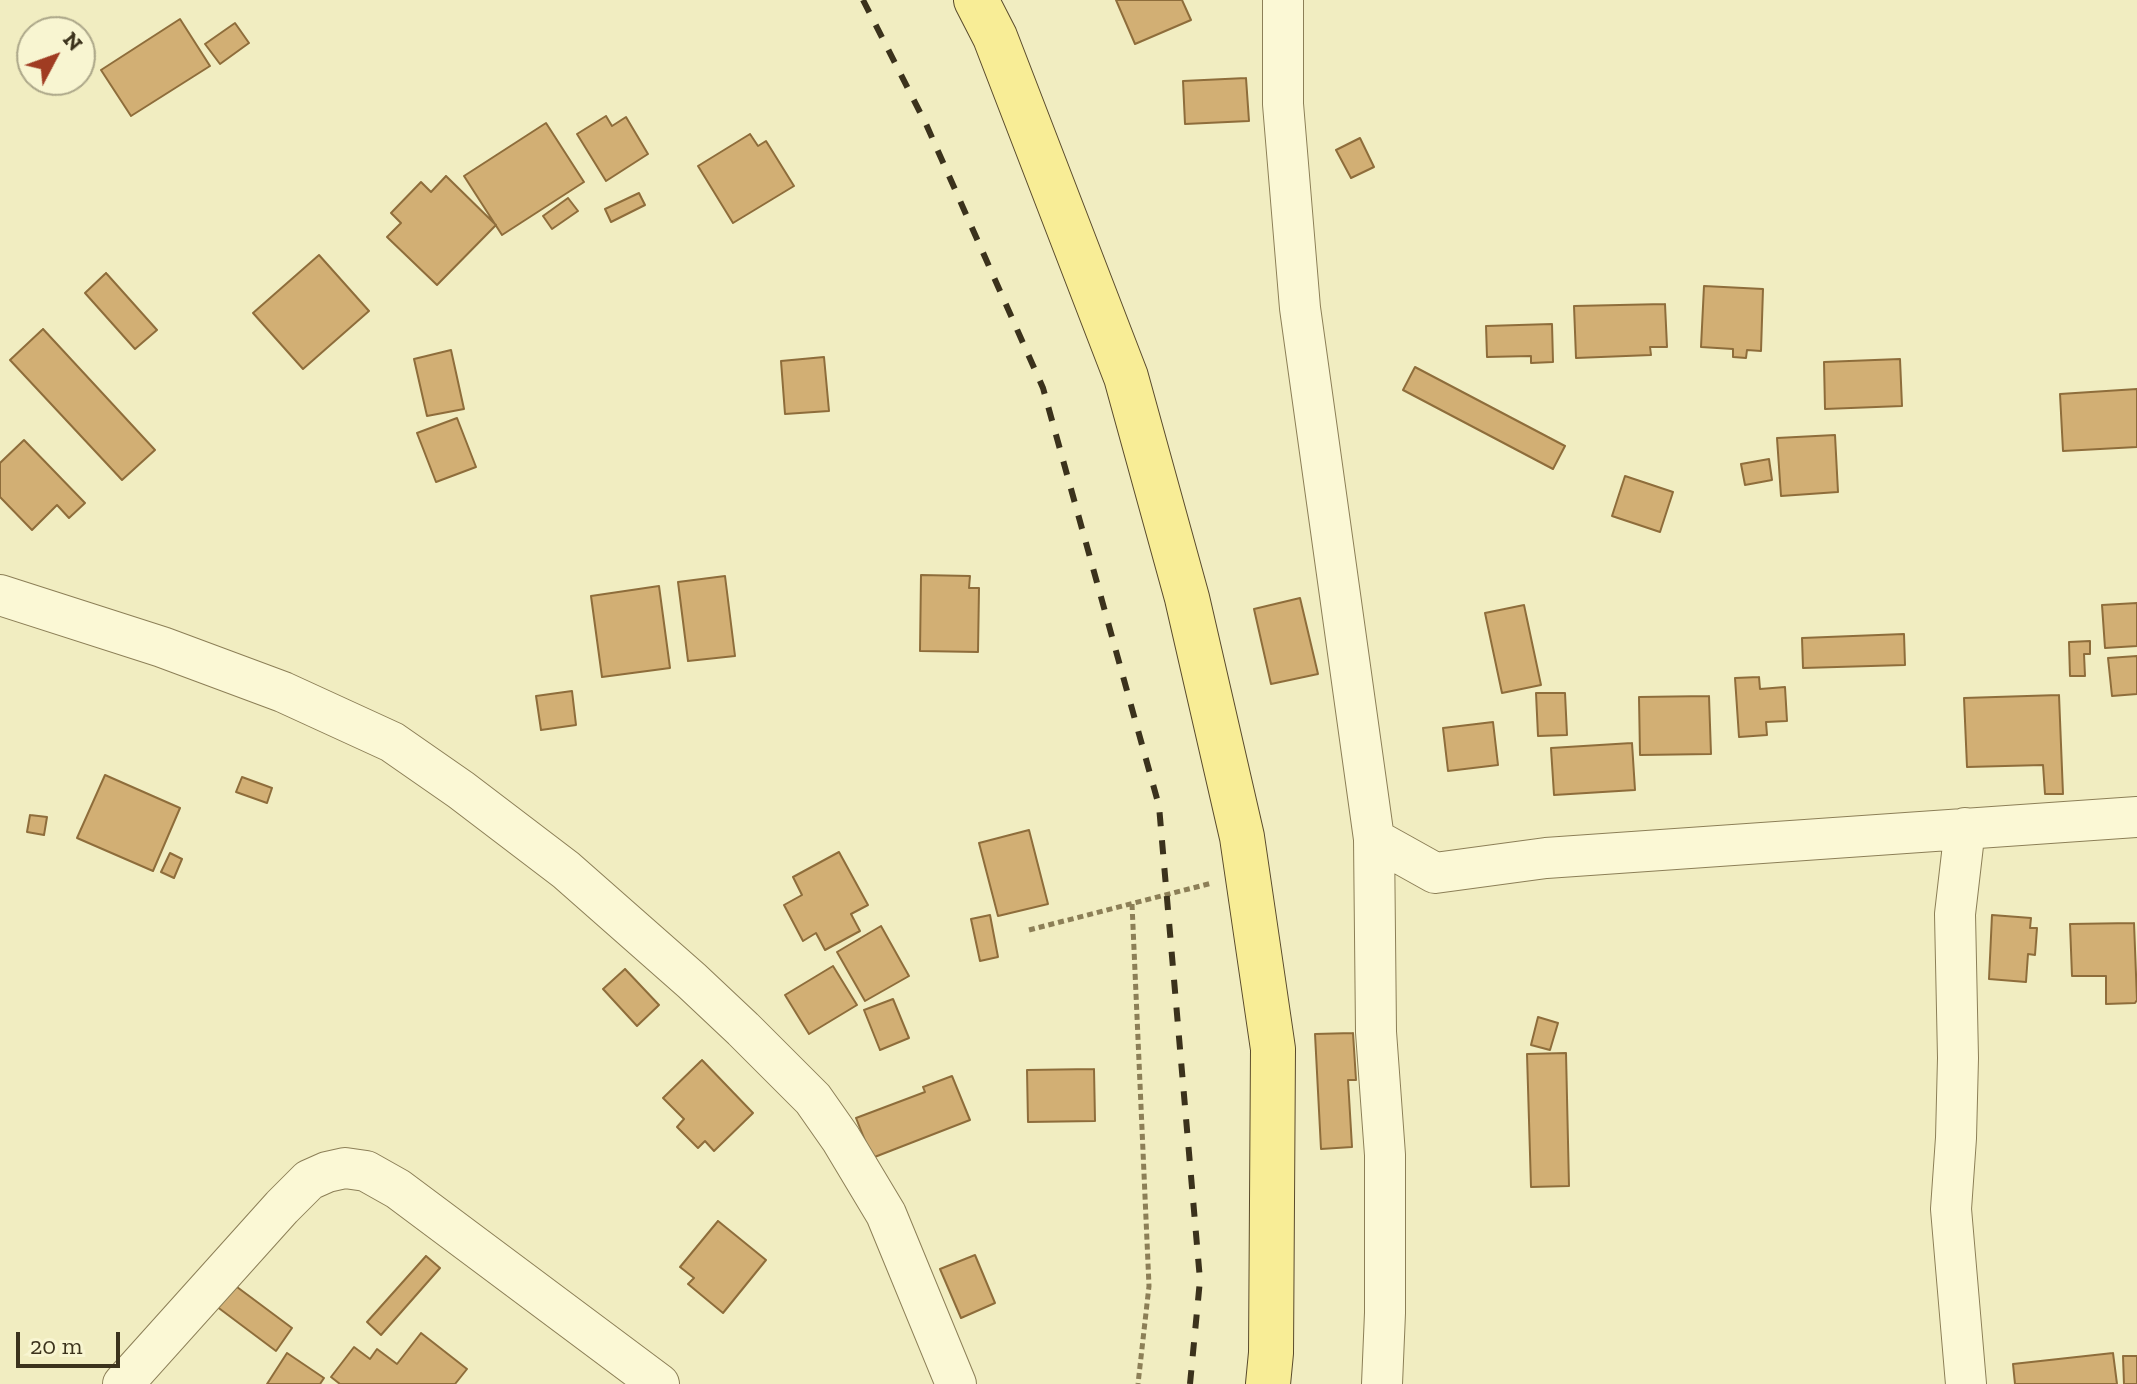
<!DOCTYPE html>
<html>
<head>
<meta charset="utf-8">
<style>
	body { margin:0 }
	#map { position:relative; width:2137px; height:1384px; overflow:hidden; background:#f1edc1; font-family:"Zilla Slab",serif }
	canvas { display:block }
	.north { position:absolute; left:16px; top:16px; width:80px; height:80px; box-sizing:border-box; background:#f8f5d1; border:2px solid #aca789; border-radius:50%; rotate:49deg; font-size:22px; font-weight:700; line-height:32px; text-align:center; color:#3b321c }
	.north::after { content:''; display:block; margin:auto; width:28px; height:36px; background:#a03c22; clip-path:polygon(50% 0,100% 100%,50% 72%,0 100%) }
	.scale { position:absolute; left:16px; top:1332px; width:104px; height:36px; box-sizing:border-box; border:4px solid #3b321c; border-top:0; padding-left:10px; font-size:24px; line-height:28px; white-space:nowrap; color:#3b321c; -webkit-text-stroke:6px #f8f5d1; paint-order:stroke }
</style>
</head>
<body>
<div id="map">
<canvas width="2137" height="1384"></canvas>
<div class="north">N</div>
<div class="scale">20 m</div>
</div>
<script>
const ctx = document.querySelector('canvas').getContext('2d');
ctx.lineJoin = 'round';
function fill(path, color) { ctx.fillStyle = color; ctx.fill(path, 'evenodd'); }
const poly = rows => new Path2D(rows.map(r => 'M' + r).join(''));
function trace(path, color, width, dash) { ctx.strokeStyle = color; ctx.lineWidth = width; ctx.lineCap = dash ? 'butt' : 'round'; ctx.setLineDash(dash || []); ctx.stroke(path); }
const building = poly([
	[1116,0,1182,0,1191,20,1135,44,1116,0],
	[180,19,210,66,131,116,101,70,180,19],
	[235,23,249,43,220,64,205,44,235,23],
	[1246,78,1249,121,1185,124,1183,81,1246,78],
	[606,116,612,126,626,117,648,154,606,181,577,134,606,116],
	[546,123,584,182,502,235,464,176,546,123],
	[750,134,758,146,766,141,794,186,733,223,698,166,750,134],
	[1360,138,1374,167,1351,178,1336,150,1360,138],
	[446,176,496,225,437,285,387,237,401,223,391,213,421,182,431,192,446,176],
	[639,193,645,205,611,222,605,209,639,193],
	[568,198,578,211,552,229,543,216,568,198],
	[319,255,369,311,303,369,253,313,319,255],
	[106,273,157,330,135,349,85,293,106,273],
	[1704,286,1763,289,1761,351,1747,350,1746,358,1733,357,1733,349,1701,347,1704,286],
	[1665,304,1667,347,1650,347,1651,355,1576,358,1574,306,1665,304],
	[1552,324,1553,362,1531,363,1531,356,1487,357,1486,326,1552,324],
	[43,329,155,450,122,480,10,360,43,329],
	[451,350,464,409,427,416,414,359,451,350],
	[824,357,829,411,785,414,781,361,824,357],
	[1900,359,1902,406,1825,409,1824,362,1900,359],
	[1415,367,1565,446,1553,469,1403,390,1415,367],
	[2137,389,2137,447,2063,451,2060,394,2137,389],
	[457,418,476,467,436,482,417,433,457,418],
	[1835,435,1838,492,1781,496,1777,438,1835,435],
	[24,440,85,503,69,518,57,505,32,530,0,497,0,463,24,440],
	[1769,459,1772,480,1745,485,1741,464,1769,459],
	[1625,476,1673,492,1660,532,1612,516,1625,476],
	[921,575,970,576,969,588,979,588,978,652,920,651,921,575],
	[725,576,735,656,688,661,678,582,725,576],
	[659,586,670,668,602,677,591,596,659,586],
	[1300,598,1318,674,1271,684,1254,609,1300,598],
	[2137,603,2137,646,2105,648,2102,605,2137,603],
	[1524,605,1541,685,1502,693,1485,613,1524,605],
	[1904,634,1905,665,1803,668,1802,638,1904,634],
	[2090,641,2090,654,2084,654,2085,676,2070,676,2069,642,2090,641],
	[2137,656,2137,694,2112,696,2108,658,2137,656],
	[1759,677,1760,689,1785,687,1787,721,1766,722,1767,735,1739,737,1735,678,1759,677],
	[572,691,576,725,541,730,536,696,572,691],
	[1536,693,1565,693,1567,735,1538,736,1536,693],
	[2059,695,2063,794,2045,794,2043,765,1967,767,1964,698,2059,695],
	[1709,696,1711,754,1640,755,1639,697,1709,696],
	[1493,722,1498,765,1448,771,1443,728,1493,722],
	[1632,743,1635,790,1554,795,1551,748,1632,743],
	[105,775,180,808,153,871,77,838,105,775],
	[242,777,272,788,267,803,236,792,242,777],
	[30,815,47,817,44,835,27,832,30,815],
	[1029,830,1048,904,998,916,979,843,1029,830],
	[839,852,868,905,851,914,860,931,825,950,816,933,803,941,784,905,802,895,793,877,839,852],
	[170,853,182,859,174,878,161,872,170,853],
	[990,915,998,957,980,961,971,919,990,915],
	[1992,915,2031,918,2030,928,2037,928,2035,955,2028,954,2026,982,1989,979,1992,915],
	[2134,923,2137,1000,2135,1003,2106,1004,2106,976,2072,976,2070,924,2134,923],
	[881,926,909,976,865,1001,837,952,881,926],
	[833,966,857,1005,809,1034,785,995,833,966],
	[625,969,659,1005,637,1026,603,989,625,969],
	[893,999,909,1038,880,1050,864,1010,893,999],
	[1538,1017,1558,1023,1550,1050,1531,1045,1538,1017],
	[1353,1033,1356,1080,1348,1080,1352,1147,1321,1149,1315,1034,1353,1033],
	[1566,1053,1569,1186,1531,1187,1527,1054,1566,1053],
	[702,1060,753,1113,714,1151,705,1141,698,1148,677,1127,684,1119,663,1098,702,1060],
	[1094,1069,1095,1121,1028,1122,1027,1070,1094,1069],
	[952,1076,970,1120,872,1158,856,1118,925,1092,923,1087,952,1076],
	[718,1221,766,1260,723,1313,688,1284,694,1278,680,1267,718,1221],
	[975,1255,995,1303,961,1318,940,1269,975,1255],
	[426,1256,440,1268,381,1335,367,1322,426,1256],
	[233,1284,292,1328,276,1351,216,1306,233,1284],
	[421,1333,467,1369,455,1384,340,1384,331,1377,354,1347,370,1359,377,1349,397,1364,421,1333],
	[287,1353,324,1378,320,1384,267,1384,287,1353],
	[2113,1353,2117,1384,2015,1384,2013,1364,2113,1353],
	[2123,1356,2137,1356,2137,1384,2124,1384,2123,1356]
]);
fill(building, '#d2af74');
trace(building, '#8e6d3b', 2);
const minor = poly([
	[1283,0,1283,104,1300,308,1374,839,1376,1032,1385,1155,1385,1313,1382,1384],
	[0,595,162,647,283,692,392,742,461,790,566,870,692,981,743,1029,813,1099,841,1139,886,1214,956,1384],
	[1965,828,1955,914,1958,1058,1956,1138,1951,1209,1966,1384],
	[1374,839,1435,873,1546,858,2137,817],
	[123,1384,282,1207,309,1180,327,1172,345,1168,366,1171,398,1189,659,1384]
]);
const primary = poly([
	[976,0,995,37,1126,377,1187,598,1242,837,1273,1049,1271,1353,1268,1384]
]);
trace(minor, '#8c7f57', 42);
trace(primary, '#5a4b2c', 46);
trace(poly([
	[1132,904,1149,1286,1138,1384],
	[1029,930,1212,883]
]), '#8c7f57', 5, [6, 4]);
trace(minor, '#fbf8d5', 40);
trace(primary, '#f8ed96', 44);
trace(poly([
	[863,0,926,124,1043,388,1159,806,1200,1280,1190,1384]
]), '#3b321c', 6, [14, 14]);
</script>
</body>
</html>
